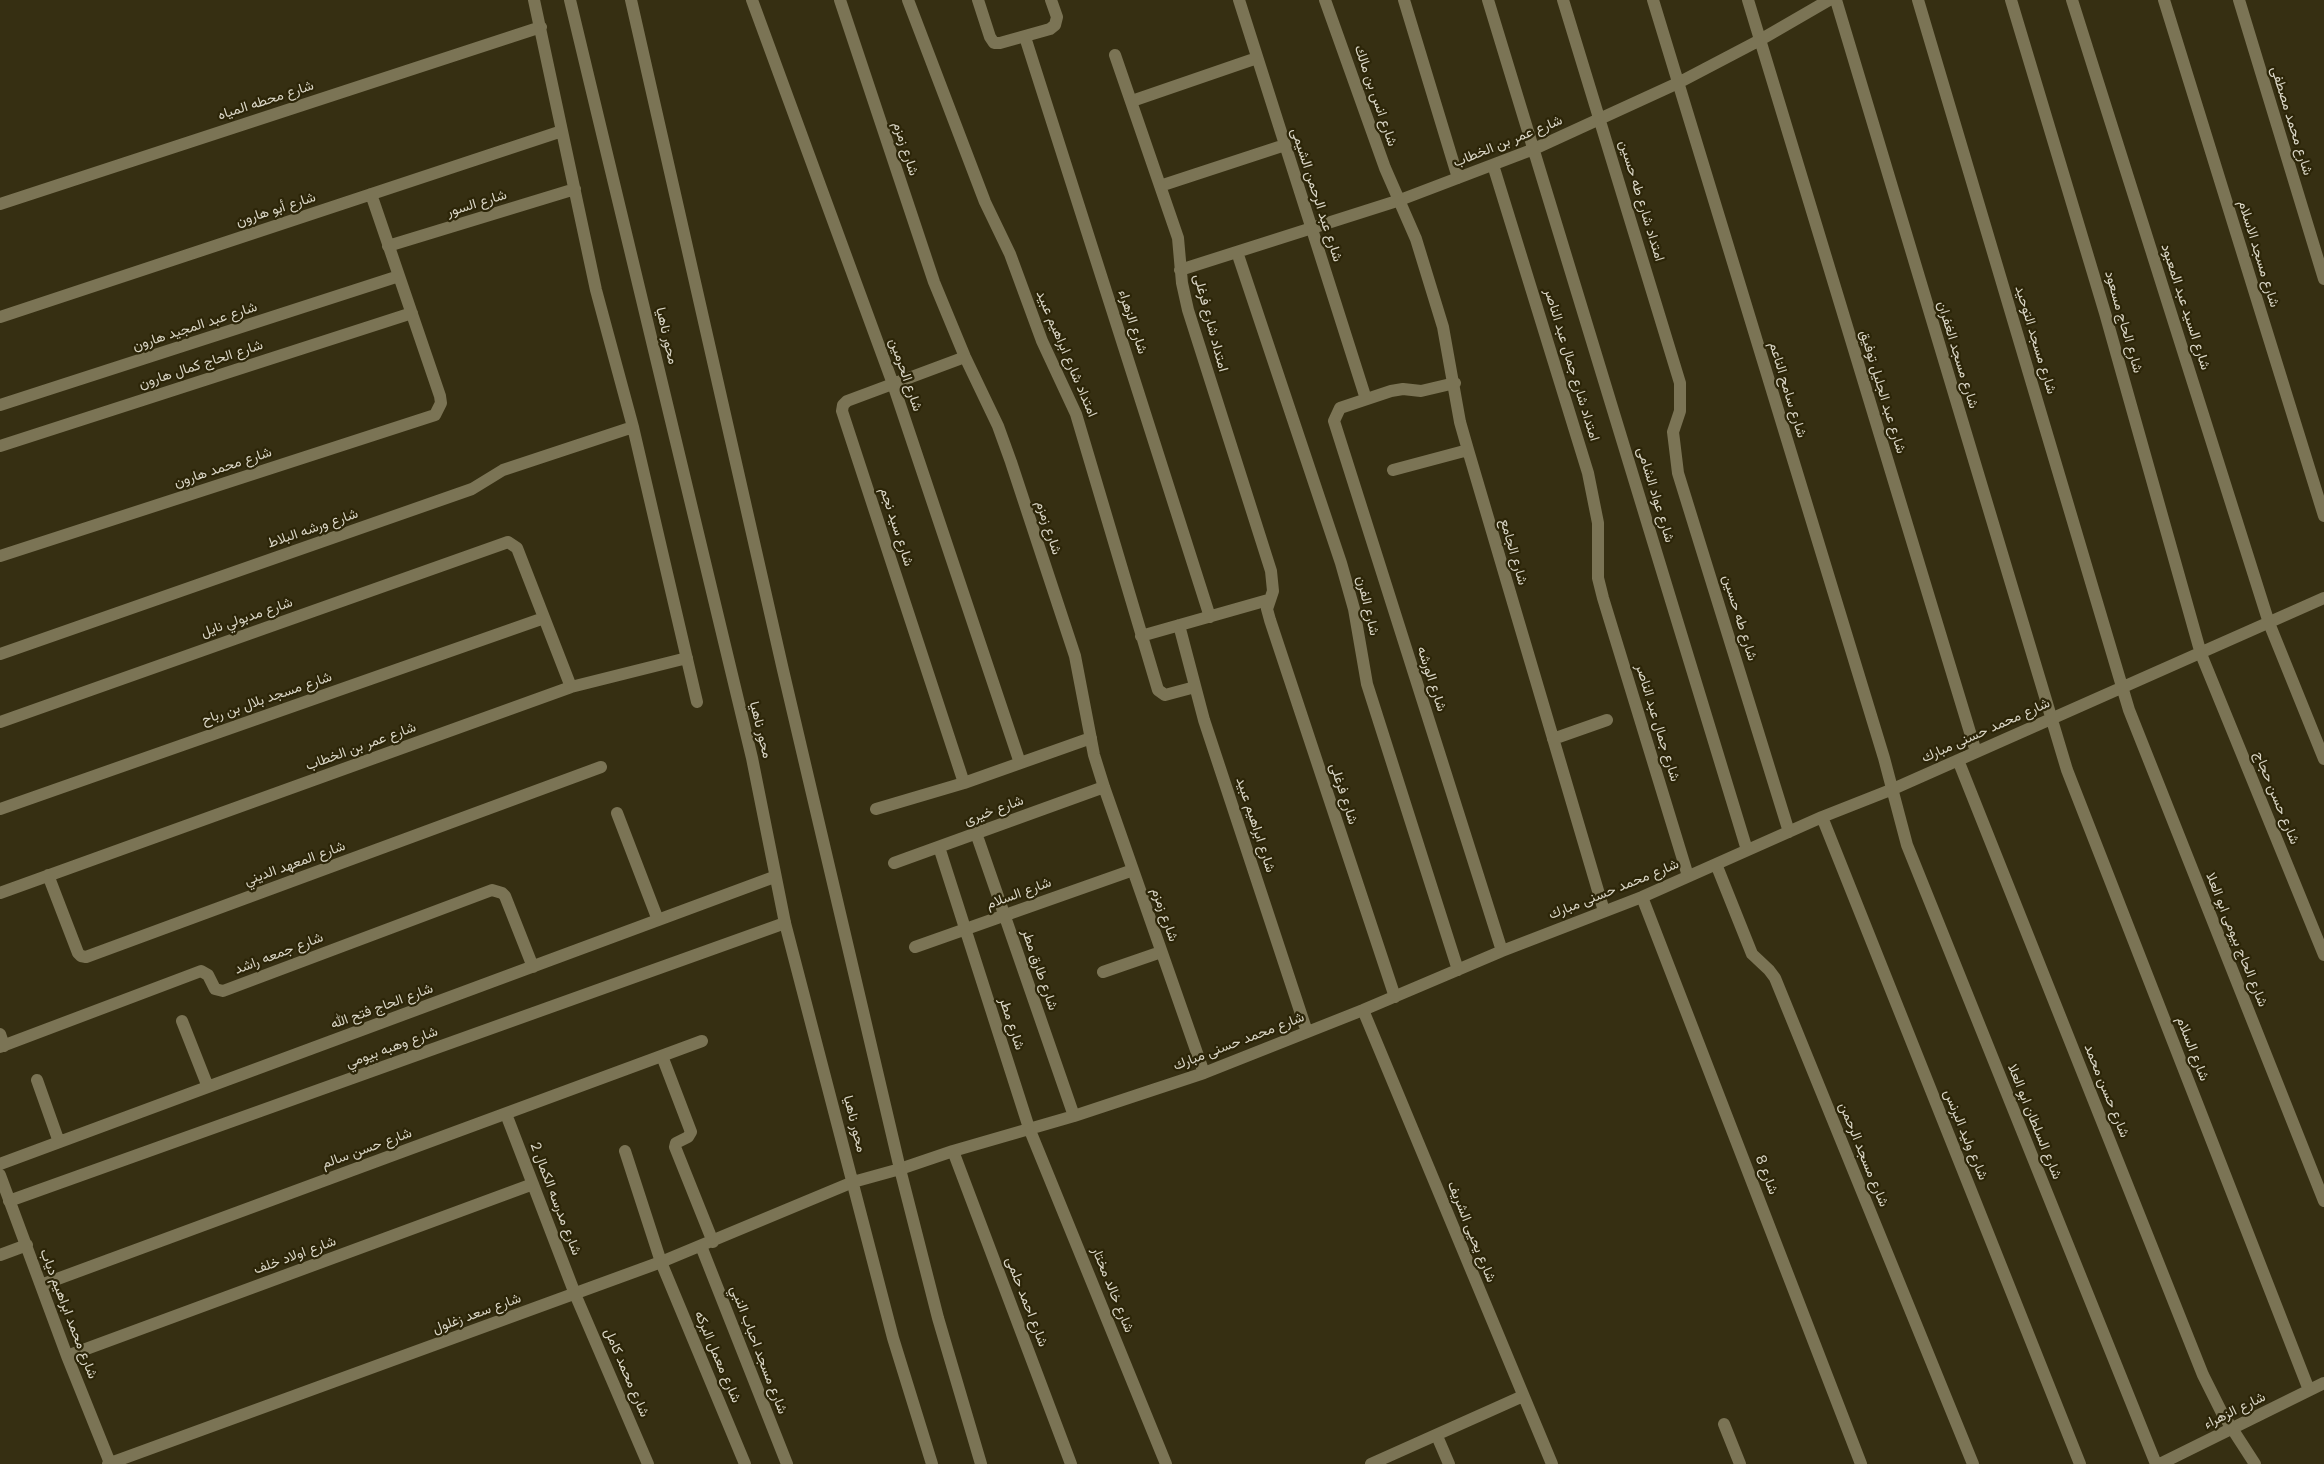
<!DOCTYPE html>
<html>
<head>
<meta charset="utf-8">
<style>
	body { margin:0 }
	canvas { display:block; background:#362f12 }
</style>
</head>
<body>
<canvas width="2324" height="1464"></canvas>
<script>
const ctx = document.querySelector('canvas').getContext('2d');
ctx.lineJoin = 'round';
const poly = rows => new Path2D(rows.map(r => 'M' + r).join(''));
function trace(path, color, width, dash) { ctx.strokeStyle = color; ctx.lineWidth = width; ctx.lineCap = dash ? 'butt' : 'round'; ctx.setLineDash(dash || []); ctx.stroke(path); }
function label(font, color, halo, rows, align = 'center') {
  ctx.font = font + ' Poppins,Vazirmatn,sans-serif'; ctx.lineWidth = 4.5; ctx.setLineDash([]); ctx.textBaseline = 'middle'; ctx.strokeStyle = halo; ctx.fillStyle = color; for (const [text, x, y, turn = 0] of rows) {
    ctx.save(); ctx.translate(x, y); ctx.rotate((+turn || 0) * Math.PI / 180); ctx.textAlign = isNaN(turn) ? turn : align; if (halo) ctx.strokeText(text, 0, 0); ctx.fillText(text, 0, 0); ctx.restore();
  }
}
trace(poly([
	[534,0,596,290,633,427,697,702],
	[752,0,893,384,1020,763],
	[840,0,934,282,965,357,998,426,1011,462,1075,656,1094,755,1104,787,1204,1073],
	[908,0,985,202,1010,254,1042,341,1076,414,1158,690,1165,695,1195,687],
	[978,0,990,37,994,43,1000,43,1050,29,1055,25,1057,17,1051,0],
	[1239,0,1366,399],
	[1325,0,1385,168,1416,239,1443,327,1460,422,1468,450,1604,911],
	[1404,0,1458,178],
	[1488,0,1747,850],
	[1563,0,1680,383,1680,411,1673,432,1678,473,1789,832],
	[1653,0,1884,758,1907,845,2156,1464],
	[1748,0,1976,752],
	[1836,0,2067,770,2309,1390],
	[1918,0,2129,710,2324,1201],
	[2011,0,2105,313,2201,654,2324,955],
	[2072,0,2269,623,2324,759],
	[2164,0,2324,516],
	[2239,0,2324,279],
	[1025,37,1210,617],
	[1115,55,1178,238,1182,283,1188,310,1271,571,1273,591,1267,609,1270,620,1395,997],
	[1132,101,1257,58],
	[1493,165,1588,473,1598,523,1598,578,1603,598,1688,876],
	[1160,186,1285,145],
	[0,204,541,27],
	[388,246,575,189],
	[1237,252,1341,563,1354,609,1367,684,1458,970],
	[1180,270,1400,200,1534,149,1678,83,1760,40,1829,0],
	[0,317,562,131],
	[1455,383,1421,391,1403,389,1391,391,1340,408,1334,421,1502,951],
	[0,405,399,276],
	[0,446,412,313],
	[1393,470,1468,450],
	[0,556,435,415,441,403,440,396,371,194],
	[1179,625,1204,720,1307,1032],
	[1141,636,1268,600],
	[0,654,472,489,503,470,633,427],
	[0,722,508,542,517,548,571,687],
	[1553,739,1607,720],
	[1958,760,2203,1375,2222,1413,2255,1464],
	[964,783,842,411,843,405,847,401,965,357],
	[0,809,544,618],
	[876,809,964,783,1091,738],
	[617,813,658,920],
	[1822,817,2080,1464],
	[976,833,1074,1116],
	[939,847,1029,1128,1166,1464],
	[894,863,1104,787],
	[1716,864,1752,954,1769,970,1775,978,1973,1464],
	[48,875,78,953,81,956,86,957,601,767],
	[0,893,571,687,687,658],
	[1642,897,1861,1464],
	[915,947,1133,870],
	[1103,972,1161,952],
	[1363,1010,1552,1464],
	[182,1021,208,1087],
	[0,1034,4,1046],
	[0,1047,201,971,208,975,215,989,223,991,492,890,502,893,505,896,533,967],
	[662,1056,691,1132,688,1137,676,1143,675,1147,713,1242],
	[37,1080,59,1142],
	[506,1114,575,1294,648,1464],
	[625,1151,661,1262,745,1464],
	[953,1151,1071,1464],
	[0,1164,774,877],
	[900,1169,953,1151,1074,1116,1204,1073,1363,1010,1502,951,1642,897,1822,817,1893,789,2324,598],
	[0,1175,67,1356,110,1463],
	[9,1201,785,923],
	[701,1246,787,1464],
	[0,1255,27,1245],
	[41,1285,702,1041],
	[67,1356,533,1184],
	[1724,1424,1740,1464],
	[1437,1436,1449,1464],
	[108,1464,661,1262,853,1182],
	[1371,1464,1523,1396],
	[2160,1464,2324,1383]
]), '#7b7455', 12);
trace(poly([
	[570,0,752,758,785,923,893,1338,932,1464],
	[631,0,783,670,900,1169,938,1318,981,1464],
	[853,1182,900,1169]
]), '#7b7455', 12);
label('14px', '#d9d5c5', '#2c2508', [
	["شارع انس بن مالك",1375,96,71],
	["شارع محطه المياه",266,101,-18],
	["شارع محمد مصطفى",2291,121,73],
	["شارع عمر بن الخطاب",1508,142,-22],
	["شارع زمزم",905,149,72],
	["شارع عبد الرحمن الشيمى",1316,195,72],
	["امتداد شارع طه حسين",1641,201,73],
	["شارع السور",477,204,-17],
	["شارع أبو هارون",276,210,-18],
	["شارع مسجد الاسلام",2258,254,73],
	["شارع السيد عبد المعبود",2185,307,72],
	["شارع الزهراء",1132,322,72],
	["شارع الحاج مسعود",2123,322,74],
	["امتداد شارع فرغلى",1210,323,75],
	["شارع عبد المجيد هارون",195,327,-18],
	["محور ناهيا",666,336,77],
	["شارع مسجد التوحيد",2035,340,73],
	["امتداد شارع ابراهيم عبيد",1066,354,67],
	["شارع مسجد الغفران",1957,355,73],
	["شارع الحاج كمال هارون",201,365,-18],
	["امتداد شارع جمال عبد الناصر",1571,365,73],
	["شارع الحرمين",905,375,71],
	["شارع سامح الناعم",1787,390,73],
	["شارع عبد الجليل توفيق",1882,392,73],
	["شارع محمد هارون",223,468,-18],
	["شارع عواد الشامى",1655,495,73],
	["شارع سيد نجم",896,527,72],
	["شارع زمزم",1048,528,72],
	["شارع ورشه البلاط",313,529,-19],
	["شارع الجامع",1513,552,74],
	["شارع الفرن",1367,606,77],
	["شارع مدبولي نايل",247,618,-19],
	["شارع طه حسين",1739,618,73],
	["شارع الورشه",1431,679,72],
	["شارع مسجد بلال بن رباح",267,699,-19],
	["شارع جمال عبد الناصر",1657,723,73],
	["محور ناهيا",760,730,76],
	["شارع محمد حسنى مبارك",1986,731,-24],
	["شارع عمر بن الخطاب",361,747,-20],
	["شارع فرغلى",1343,794,72],
	["شارع حسن حجاج",2276,798,68],
	["شارع خيرى",994,811,-20],
	["شارع ابراهيم عبيد",1255,825,72],
	["شارع المعهد الديني",295,864,-20],
	["شارع محمد حسنى مبارك",1614,890,-22],
	["شارع السلام",1019,894,-20],
	["شارع زمزم",1164,915,71],
	["شارع الحاج بيومى ابو العلا",2236,940,68],
	["شارع جمعه راشد",279,954,-21],
	["شارع طارق مطر",1039,970,71],
	["شارع الحاج فتح الله",382,1007,-20],
	["شارع مطر",1011,1024,72],
	["شارع محمد حسنى مبارك",1239,1042,-21],
	["شارع وهبه بيومي",392,1048,-20],
	["شارع السلام",2192,1049,69],
	["شارع حسن محمد",2106,1091,68],
	["شارع السلطان ابو العلا",2034,1122,68],
	["محور ناهيا",854,1124,76],
	["شارع وليد البرنس",1965,1135,68],
	["شارع حسن سالم",367,1149,-20],
	["شارع مسجد الرحمن",1863,1155,68],
	["شارع 8",1766,1175,69],
	["شارع مدرسه الكمال 2",555,1199,69],
	["شارع يحيى الشريف",1471,1232,68],
	["شارع اولاد خلف",295,1256,-20],
	["شارع خالد مختار",1112,1290,68],
	["شارع احمد حلمى",1026,1302,69],
	["شارع محمد ابراهيم دياب",68,1314,69],
	["شارع سعد زغلول",477,1314,-20],
	["شارع مسجد احباب النبي",758,1350,69],
	["شارع معمل البركه",717,1357,67],
	["شارع محمد كامل",626,1373,67],
	["شارع الزهراء",2235,1411,-26]
]);
</script>
</body>
</html>
